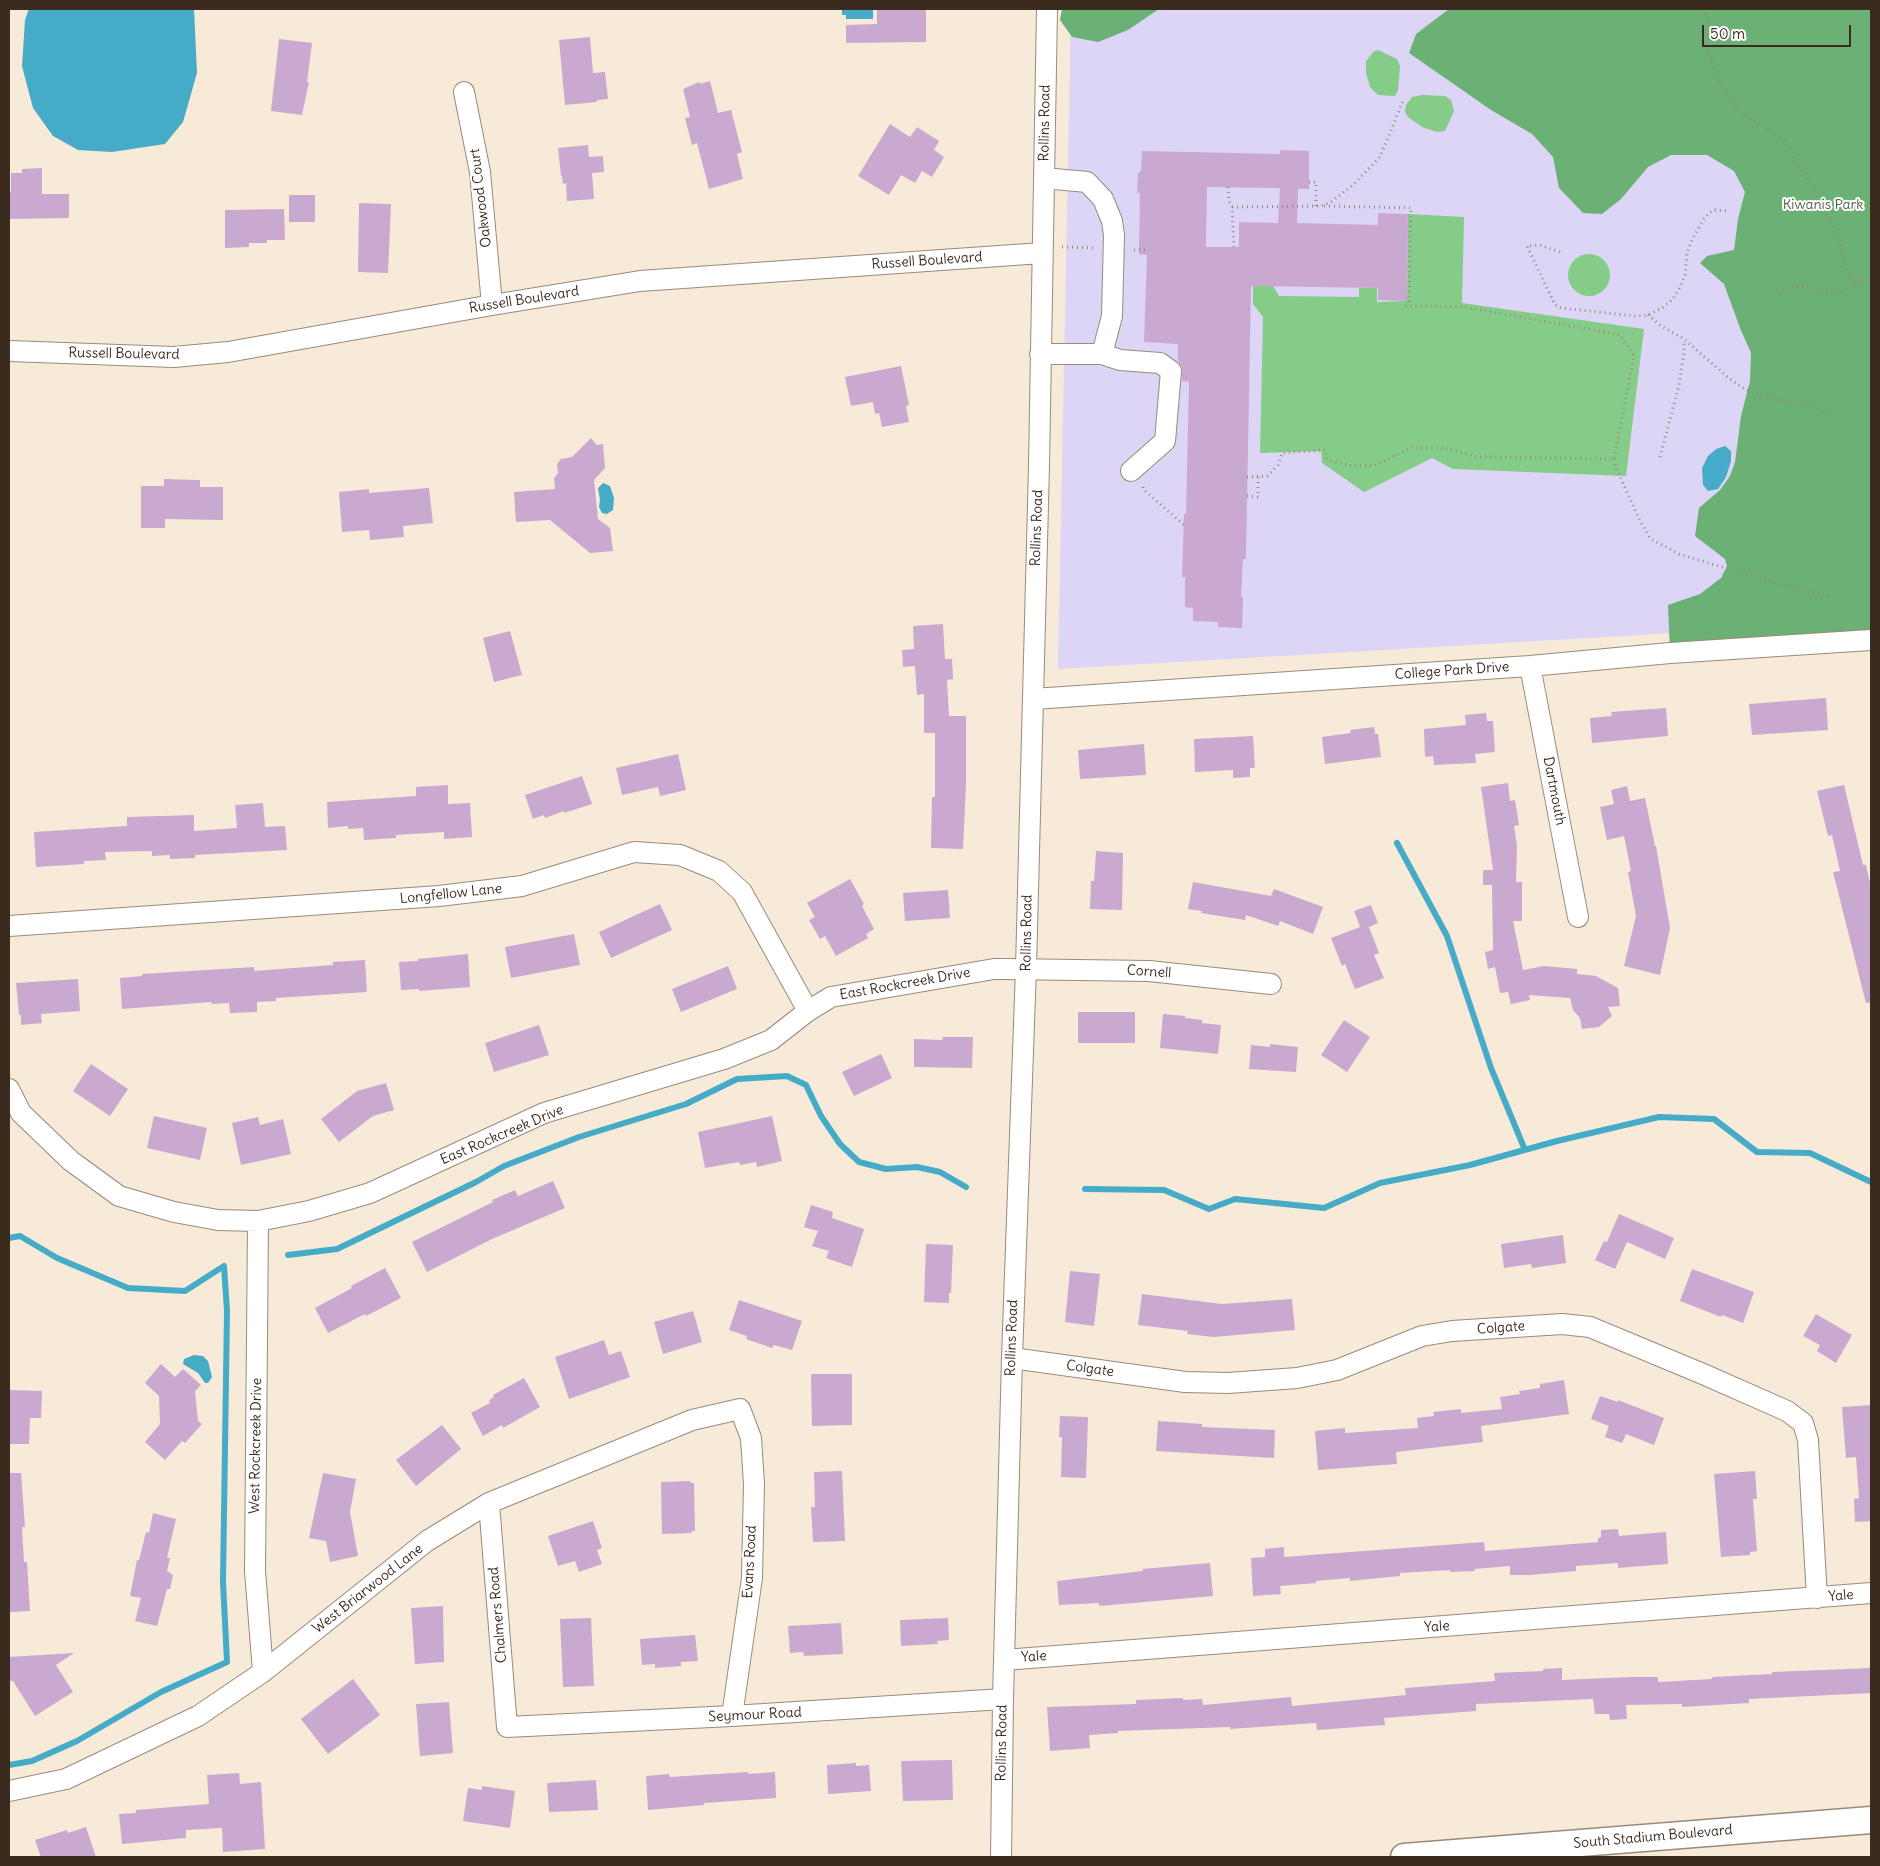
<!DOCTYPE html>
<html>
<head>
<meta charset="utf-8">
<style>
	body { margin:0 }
	#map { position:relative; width:1880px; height:1866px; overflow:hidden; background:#f7ead8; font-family:Delius,sans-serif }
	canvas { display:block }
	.frame { position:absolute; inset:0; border:10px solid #3b2a1e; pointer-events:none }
	.scale { position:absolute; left:1702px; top:25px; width:149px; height:22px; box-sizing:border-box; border:2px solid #3b2a1e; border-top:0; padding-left:6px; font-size:15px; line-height:18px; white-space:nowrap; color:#3b2a1e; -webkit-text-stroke:4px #fff; paint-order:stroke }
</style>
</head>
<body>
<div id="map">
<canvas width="1880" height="1866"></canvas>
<div class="frame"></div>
<div class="scale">50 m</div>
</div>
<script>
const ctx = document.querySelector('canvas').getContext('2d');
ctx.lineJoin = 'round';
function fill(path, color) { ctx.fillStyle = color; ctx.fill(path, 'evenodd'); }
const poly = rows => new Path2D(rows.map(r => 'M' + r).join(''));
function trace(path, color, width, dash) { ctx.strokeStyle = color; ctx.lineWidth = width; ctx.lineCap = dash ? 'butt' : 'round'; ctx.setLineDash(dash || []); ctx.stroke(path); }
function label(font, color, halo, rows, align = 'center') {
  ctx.font = font + ' Delius,sans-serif'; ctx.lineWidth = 4; ctx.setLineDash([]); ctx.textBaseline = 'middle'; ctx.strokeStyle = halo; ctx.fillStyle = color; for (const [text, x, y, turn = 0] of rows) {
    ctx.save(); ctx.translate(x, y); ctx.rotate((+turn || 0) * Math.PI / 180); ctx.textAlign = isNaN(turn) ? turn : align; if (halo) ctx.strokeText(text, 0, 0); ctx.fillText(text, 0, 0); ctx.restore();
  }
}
fill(poly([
	[1071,9,1775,9,1777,627,1058,669]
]), '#ddd5f6');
fill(poly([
	[1378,50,1397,59,1400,66,1398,90,1395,96,1378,95,1370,87,1366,73,1366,61,1373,52],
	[1422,95,1445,96,1451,100,1454,111,1445,131,1437,132,1422,127,1408,117,1405,112,1406,105,1412,97],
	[1408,214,1464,217,1462,303,1644,329,1626,476,1453,469,1432,458,1364,492,1322,463,1321,451,1260,453,1263,317,1253,304,1253,272,1272,284,1279,296,1359,297,1359,288,1377,288,1377,302,1407,301],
	'1568 275a21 21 0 1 1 42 0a21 21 0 1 1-42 0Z'
]), '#84cc87');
fill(poly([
	[1062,9,1159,9,1128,30,1098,42,1072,37,1060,20],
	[1449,9,1871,9,1871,640,1670,653,1668,605,1700,594,1721,578,1727,566,1725,559,1695,536,1699,508,1720,490,1730,476,1735,462,1741,416,1750,381,1751,353,1740,328,1724,284,1700,263,1707,256,1734,250,1738,219,1745,192,1734,171,1707,155,1671,155,1648,167,1621,199,1602,214,1583,213,1559,188,1553,157,1532,134,1491,110,1409,53,1416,34]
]), '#6bb074');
fill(poly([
	[29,9,194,9,197,73,183,122,165,144,112,152,78,150,53,136,33,108,22,66,25,20],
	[842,9,873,9,873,19,846,19,846,15,842,15],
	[1725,446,1731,451,1731,461,1726,477,1718,489,1708,491,1703,485,1702,468,1708,456,1716,449],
	[603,483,610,486,614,498,613,510,607,514,602,513,599,507,600,500,598,488],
	[194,1355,203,1356,208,1361,212,1377,208,1383,205,1383,198,1373,183,1364,184,1359]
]), '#46abc6');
trace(poly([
	[1397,843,1447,936,1491,1068,1525,1150],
	[1085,1189,1164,1190,1209,1209,1235,1199,1324,1208,1380,1183,1470,1165,1557,1141,1659,1117,1714,1119,1757,1152,1810,1153,1871,1182],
	[9,1238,20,1236,57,1258,128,1288,185,1291,224,1266,227,1311,223,1582,227,1662,161,1692,77,1741,32,1761,9,1765],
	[288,1255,337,1249,476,1182,504,1166,579,1137,686,1104,737,1079,787,1076,806,1085,821,1116,840,1144,859,1162,886,1169,917,1167,940,1172,966,1187]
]), '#46abc6', 6);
fill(poly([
	[877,9,926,9,926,42,846,43,846,25,877,24],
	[590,37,593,73,605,72,608,99,597,100,597,102,565,105,559,40],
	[279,39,312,43,307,82,309,82,302,115,271,111],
	[710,81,718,113,731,110,742,152,737,154,743,179,709,189,697,143,692,145,685,118,690,117,683,89,699,82,700,84],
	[890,124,910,137,917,127,939,141,934,150,944,157,932,177,922,171,915,183,901,175,889,195,858,176],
	[588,145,589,157,603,156,604,172,592,173,594,199,567,201,566,183,563,184,562,176,561,176,558,148],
	[1280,150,1309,151,1309,189,1298,189,1297,223,1378,225,1378,213,1408,214,1407,301,1378,300,1378,288,1251,286,1246,559,1243,559,1241,597,1243,597,1242,628,1218,627,1218,622,1193,621,1193,608,1185,607,1185,577,1182,577,1184,514,1186,514,1189,382,1182,381,1182,367,1178,361,1178,344,1144,342,1147,255,1139,254,1140,193,1137,193,1138,173,1141,171,1142,151,1280,154],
	[1207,187,1280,188,1278,223,1239,222,1239,247,1206,247],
	[42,168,42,194,69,194,69,218,9,219,9,192,11,192,11,173,22,173,22,169],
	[289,195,315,195,315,222,289,222],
	[359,203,391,204,388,273,358,272],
	[284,209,285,240,267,240,267,243,249,243,249,247,225,248,225,210],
	[901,366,909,405,906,406,909,422,882,427,879,413,875,414,873,402,851,406,845,377],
	[591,438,597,445,603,444,605,468,594,480,598,519,610,528,613,551,590,553,550,520,516,522,514,492,555,489,554,478,558,473,557,464,561,459,572,457],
	[164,479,200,480,200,487,223,487,223,520,165,519,165,528,141,528,141,486,164,486],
	[429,488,433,523,403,526,404,537,370,540,369,530,342,532,339,492,369,489,369,493],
	[943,624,945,659,952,659,953,679,947,680,949,716,966,716,966,785,963,849,931,848,932,797,935,797,935,733,924,733,924,694,917,695,915,666,903,667,902,650,914,649,913,626],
	[510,631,522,675,494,682,483,638],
	[1826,698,1828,730,1752,735,1749,704],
	[1666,708,1668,736,1592,743,1590,718,1612,716,1611,712],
	[1486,713,1487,721,1493,721,1495,752,1475,754,1476,763,1434,765,1433,756,1425,757,1424,729,1466,725,1465,715],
	[1374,727,1375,734,1378,734,1381,757,1325,764,1322,737,1351,733,1350,730],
	[1253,736,1255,768,1250,768,1250,777,1233,778,1233,770,1195,772,1194,739],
	[1144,744,1146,775,1080,779,1078,750],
	[678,754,686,790,660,796,658,787,622,795,616,768],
	[582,776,592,804,564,813,564,811,545,818,544,815,533,819,525,795],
	[1508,783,1510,801,1515,800,1519,825,1514,826,1517,846,1516,882,1522,882,1522,921,1513,921,1523,970,1544,966,1577,969,1577,974,1596,976,1618,988,1620,1006,1608,1007,1612,1016,1599,1027,1582,1029,1580,1018,1573,1010,1570,998,1529,995,1530,1000,1511,1004,1508,992,1500,993,1495,967,1488,969,1485,952,1493,950,1492,885,1483,885,1483,870,1493,870,1481,787],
	[448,785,448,804,470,803,472,837,444,839,444,832,396,835,396,838,364,840,363,828,348,829,348,826,328,828,327,802,416,796,416,787],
	[1844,785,1863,865,1866,865,1871,887,1871,1002,1866,1003,1833,872,1840,871,1832,835,1828,836,1817,791],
	[1627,786,1630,801,1645,798,1655,846,1656,846,1670,928,1660,975,1624,966,1636,916,1628,872,1631,871,1624,836,1607,840,1600,807,1614,804,1611,790],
	[263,803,265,827,285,826,287,850,195,855,195,858,170,859,170,855,152,856,152,851,105,852,106,860,84,861,84,864,36,867,34,832,127,826,127,817,194,815,194,831,237,828,235,805],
	[1096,851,1123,853,1122,910,1090,909,1091,881,1094,881],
	[850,879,864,904,862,906,874,929,866,934,868,938,836,956,825,936,820,939,809,920,815,917,807,903],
	[1193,882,1271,896,1274,889,1323,907,1313,934,1280,921,1278,926,1246,915,1245,920,1201,913,1202,911,1188,909],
	[948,890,950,918,905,921,903,893],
	[660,904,672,930,611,958,599,932],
	[1371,905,1378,923,1369,927,1379,953,1374,955,1384,978,1355,989,1345,964,1342,966,1331,938,1360,927,1354,911],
	[574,934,580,965,511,978,505,947],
	[468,954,470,987,419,991,419,989,401,990,399,962,418,961,418,959],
	[365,960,367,992,276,998,276,1001,257,1002,257,1012,230,1013,229,1003,212,1004,211,1002,122,1009,120,978,142,976,142,974,254,967,254,971,333,965,333,962],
	[728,966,737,989,681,1012,672,989],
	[78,979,80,1011,41,1014,42,1023,21,1025,21,1015,19,1015,16,983],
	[1078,1012,1135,1012,1135,1043,1078,1043],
	[1163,1014,1185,1016,1185,1018,1202,1020,1202,1023,1221,1025,1218,1054,1160,1048],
	[1344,1020,1370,1037,1347,1072,1321,1055],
	[539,1025,549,1055,494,1072,485,1043],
	[943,1037,973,1037,972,1068,914,1067,914,1039,942,1040],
	[1270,1044,1298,1047,1296,1072,1249,1069,1251,1045,1270,1047],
	[881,1054,892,1078,854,1096,842,1072],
	[91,1064,128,1089,110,1116,73,1091],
	[386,1083,394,1110,373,1116,339,1142,321,1119,357,1091],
	[154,1116,207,1128,200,1160,147,1148],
	[772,1116,782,1161,757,1167,756,1162,740,1165,739,1162,705,1168,698,1132],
	[258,1117,260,1125,283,1119,291,1154,241,1165,232,1123],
	[553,1181,565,1208,492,1239,427,1272,412,1242,493,1202,492,1200,515,1190,518,1196],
	[811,1205,833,1212,832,1218,864,1229,852,1267,826,1258,829,1251,812,1246,818,1231,804,1227],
	[1619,1214,1674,1238,1665,1259,1627,1242,1615,1269,1595,1260,1604,1241,1607,1242],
	[1563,1235,1566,1263,1532,1268,1531,1264,1504,1268,1501,1244],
	[926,1244,953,1245,951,1293,949,1293,949,1303,924,1302],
	[385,1268,401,1298,366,1316,365,1314,328,1333,315,1308,352,1288,351,1286],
	[1692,1269,1754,1292,1743,1323,1722,1315,1721,1317,1680,1301],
	[1070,1271,1100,1274,1094,1326,1065,1322],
	[1142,1294,1222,1304,1292,1299,1295,1330,1213,1337,1187,1334,1188,1331,1138,1325],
	[739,1300,802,1321,792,1350,774,1345,772,1348,746,1339,747,1336,729,1330],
	[693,1311,702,1342,663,1354,654,1322],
	[1816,1314,1852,1335,1836,1363,1817,1351,1820,1345,1803,1336],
	[604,1340,609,1355,621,1351,630,1377,569,1399,555,1357],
	[161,1364,175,1377,183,1369,201,1385,195,1391,198,1421,202,1424,185,1443,182,1441,165,1460,145,1442,160,1424,159,1396,145,1383],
	[811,1374,852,1374,852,1425,812,1426],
	[524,1378,540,1407,503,1428,502,1425,483,1436,471,1413,490,1403,489,1400,494,1397,493,1395],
	[1564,1380,1569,1414,1481,1426,1483,1442,1396,1452,1397,1464,1318,1470,1315,1431,1345,1428,1345,1433,1418,1428,1417,1418,1434,1416,1433,1412,1461,1409,1461,1413,1502,1409,1500,1397,1520,1394,1519,1391,1540,1388,1540,1384],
	[9,1390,42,1391,41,1418,30,1418,29,1444,9,1444],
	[1600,1396,1618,1402,1618,1400,1664,1418,1654,1445,1626,1434,1622,1443,1605,1437,1609,1426,1591,1419],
	[1871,1405,1871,1521,1855,1522,1854,1499,1859,1498,1856,1457,1846,1458,1842,1407],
	[1060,1416,1088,1417,1086,1478,1061,1477,1062,1437,1059,1437],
	[1158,1421,1202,1424,1202,1427,1275,1430,1274,1458,1156,1451],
	[442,1425,461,1449,416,1486,396,1460],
	[842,1471,845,1541,813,1542,811,1507,815,1507,814,1472],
	[1755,1471,1757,1499,1753,1499,1757,1551,1750,1552,1750,1555,1721,1557,1714,1474],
	[9,1473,21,1473,25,1527,22,1527,24,1562,27,1562,30,1611,9,1612],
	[323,1473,356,1479,350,1512,358,1556,330,1562,326,1541,309,1538],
	[690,1481,691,1483,694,1483,695,1531,692,1531,692,1533,662,1534,661,1482],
	[153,1513,176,1519,167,1558,170,1558,167,1571,173,1575,170,1589,167,1589,157,1626,135,1621,141,1598,130,1596,137,1560,139,1560,146,1532,149,1533],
	[593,1521,602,1548,597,1550,602,1564,579,1572,575,1561,558,1566,548,1536],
	[1618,1529,1619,1536,1666,1532,1668,1564,1618,1568,1618,1563,1576,1566,1576,1571,1530,1575,1510,1575,1510,1566,1474,1569,1475,1571,1450,1572,1450,1570,1400,1573,1400,1576,1369,1579,1350,1581,1350,1578,1316,1581,1316,1583,1280,1586,1281,1594,1253,1596,1251,1558,1265,1557,1265,1549,1284,1547,1284,1557,1484,1542,1485,1551,1598,1542,1598,1538,1601,1537,1601,1530],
	[1210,1563,1213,1596,1099,1606,1099,1603,1059,1605,1057,1581,1143,1571,1142,1569],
	[443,1606,444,1662,415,1664,411,1608],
	[591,1618,594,1686,563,1687,560,1619],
	[948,1618,949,1640,937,1641,938,1644,901,1646,900,1620],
	[841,1623,843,1654,804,1656,803,1652,790,1653,788,1626],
	[695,1635,698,1661,681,1662,681,1666,655,1668,655,1664,642,1665,640,1639],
	[74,1653,56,1665,73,1692,35,1716,13,1681,9,1681,9,1657],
	[1562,1668,1562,1680,1630,1677,1658,1677,1658,1682,1712,1679,1712,1677,1772,1674,1772,1672,1871,1668,1871,1693,1749,1699,1749,1703,1682,1707,1682,1704,1626,1705,1627,1719,1610,1720,1609,1714,1595,1714,1593,1699,1476,1704,1476,1711,1384,1718,1385,1725,1317,1730,1316,1723,1230,1729,1230,1727,1118,1731,1118,1733,1089,1735,1090,1748,1050,1751,1047,1707,1136,1704,1136,1700,1183,1698,1183,1700,1202,1699,1203,1705,1291,1697,1292,1706,1406,1695,1405,1688,1495,1681,1494,1673,1543,1671,1543,1669],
	[353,1679,380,1715,328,1754,301,1719],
	[449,1702,453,1753,420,1756,416,1704],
	[952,1760,953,1800,903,1801,901,1761],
	[856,1763,856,1766,869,1765,871,1791,828,1794,827,1765],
	[748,1772,748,1774,775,1772,776,1798,704,1803,704,1805,648,1810,646,1776,669,1774,670,1777],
	[239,1773,240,1784,261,1782,265,1849,223,1852,222,1828,186,1830,186,1838,122,1844,119,1814,136,1813,136,1810,209,1804,207,1775],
	[596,1780,598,1810,549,1812,547,1783],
	[482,1786,515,1791,510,1828,463,1821,468,1788,482,1790],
	[86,1827,96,1857,41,1857,35,1840,67,1830,68,1833]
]), '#caa9d1');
const minor = poly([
	[464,92,480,172,492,305],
	[1044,178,1087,182,1103,199,1112,221,1114,235,1112,316,1102,354],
	[9,351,174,357,228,352,492,305,640,281,1042,253],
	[1040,354,1102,354,1120,360,1160,363,1171,371,1165,441,1131,471],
	[1530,666,1578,917],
	[1033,699,1530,666,1670,653,1871,640],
	[9,926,439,896,522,886,634,852,680,855,719,871,742,892,808,1011],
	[9,1089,21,1113,71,1161,119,1196,174,1212,218,1220,258,1221,309,1211,370,1193,544,1113,724,1059,771,1040,808,1011,831,997,994,969,1005,969,1149,971,1271,984],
	[258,1221,255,1571,263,1672],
	[1012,1358,1185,1382,1228,1383,1297,1378,1337,1370,1422,1336,1452,1331,1562,1324,1590,1327,1703,1374,1787,1411,1803,1423,1808,1440,1817,1598],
	[489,1503,507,1727,732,1716,1003,1699],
	[1004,1660,1871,1593],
	[9,1791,66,1779,198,1716,263,1672,427,1541,489,1503,692,1420,740,1409,751,1438,754,1484,752,1578,732,1716],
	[1001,1857,1003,1699,1012,1358,1026,968,1039,466,1047,9]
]);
const major = poly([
	[1404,1857,1871,1820]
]);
trace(minor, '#998a7b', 22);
trace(major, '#998a7b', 29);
trace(poly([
	[1704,9,1710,26,1707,44,1713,66,1722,88,1737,110,1785,141,1793,153,1800,170,1810,183,1825,211,1842,247,1842,258,1844,263,1856,285],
	[1309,182,1316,182,1316,206],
	[1228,187,1229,201,1232,207,1234,247],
	[1324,206,1411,208,1409,306],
	[1232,207,1321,206,1331,202,1354,184,1380,157,1404,99],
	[1062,247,1096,248],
	[1134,250,1145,250],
	[1560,252,1540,245,1527,246,1555,305,1562,308,1635,316,1648,315,1662,308,1672,300,1679,289,1685,275,1687,253,1692,240,1704,219,1710,212,1715,210,1728,211],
	[1775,296,1788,287,1803,285,1820,290,1839,293,1856,285,1865,278,1871,278],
	[1648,315,1661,326,1684,339,1730,379,1746,390,1776,400,1815,405,1828,415],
	[1660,457,1679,385,1684,353,1684,340],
	[1614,459,1616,468,1640,521,1651,539,1679,554,1795,589,1832,597],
	[1247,477,1267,476,1278,465,1282,453,1325,450,1326,458,1328,460,1352,466,1375,465,1412,448,1443,448,1478,457,1614,459,1634,356,1620,335,1465,307,1405,306],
	[1143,487,1143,489,1184,525],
	[1247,496,1258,497,1258,477]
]), '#998a7b', 3, [1, 4]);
trace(minor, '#fff', 20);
trace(major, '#fff', 26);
label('14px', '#3b2a1e', '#fff', [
	["Rollins Road",1045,123,-89],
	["Oakwood Court",481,198,-97],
	["Russell Boulevard",927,261,-4],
	["Russell Boulevard",524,300,-9],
	["Russell Boulevard",124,354,1],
	["Rollins Road",1037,528,-88],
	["College Park Drive",1452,671,-4],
	["Dartmouth",1554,791,79],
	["Longfellow Lane",451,894,-6],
	["Rollins Road",1027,933,-89],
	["Cornell",1149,972,4],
	["East Rockcreek Drive",905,984,-10],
	["East Rockcreek Drive",502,1135,-23],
	["Colgate",1501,1328,-4],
	["Rollins Road",1012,1338,-88],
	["Colgate",1090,1369,8],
	["West Rockcreek Drive",256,1446,-89],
	["Evans Road",750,1562,-87],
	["West Briarwood Lane",368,1589,-38],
	["Yale",1841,1596,-5],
	["Chalmers Road",498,1615,-95],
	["Yale",1437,1627,-4],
	["Yale",1034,1657,-4],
	["Seymour Road",755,1715,-3],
	["Rollins Road",1002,1743,-89],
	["South Stadium Boulevard",1653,1837,-5]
]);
label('14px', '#515b3e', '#fff', [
	["Kiwanis Park",1823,205]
]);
</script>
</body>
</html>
